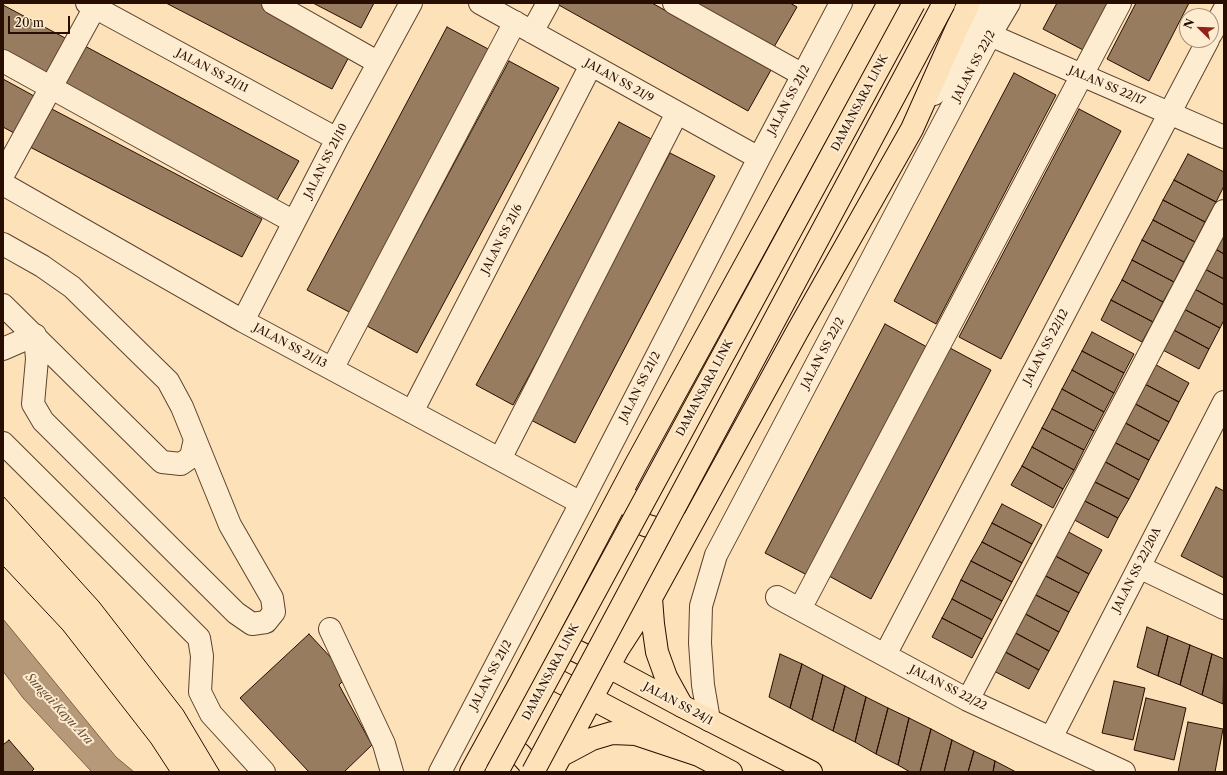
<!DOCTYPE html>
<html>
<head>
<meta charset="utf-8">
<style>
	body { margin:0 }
	#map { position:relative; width:1227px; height:775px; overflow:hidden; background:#fde1b8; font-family:"Libre Caslon Text",serif }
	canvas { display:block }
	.frame { position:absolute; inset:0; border:4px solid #280e00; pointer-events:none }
	.north { position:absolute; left:1179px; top:8px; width:40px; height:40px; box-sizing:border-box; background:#feecd1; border:1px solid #a8937d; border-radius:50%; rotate:293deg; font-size:11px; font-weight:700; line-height:16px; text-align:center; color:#280e00 }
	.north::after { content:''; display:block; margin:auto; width:14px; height:18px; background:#8f2418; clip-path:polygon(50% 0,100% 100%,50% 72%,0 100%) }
	.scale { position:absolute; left:8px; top:16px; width:62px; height:18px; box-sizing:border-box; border:2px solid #280e00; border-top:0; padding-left:5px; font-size:12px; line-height:14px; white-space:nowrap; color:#280e00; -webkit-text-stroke:3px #feecd1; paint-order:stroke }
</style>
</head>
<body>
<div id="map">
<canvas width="1227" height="775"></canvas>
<div class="frame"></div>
<div class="north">N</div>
<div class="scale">20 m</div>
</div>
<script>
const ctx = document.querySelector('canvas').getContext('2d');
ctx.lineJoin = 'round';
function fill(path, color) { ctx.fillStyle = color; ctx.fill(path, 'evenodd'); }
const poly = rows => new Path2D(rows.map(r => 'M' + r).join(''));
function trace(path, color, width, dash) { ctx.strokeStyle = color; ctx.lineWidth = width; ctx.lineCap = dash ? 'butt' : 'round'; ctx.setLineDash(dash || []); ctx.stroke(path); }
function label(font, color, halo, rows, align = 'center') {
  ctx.font = font + ' "Libre Caslon Text",serif'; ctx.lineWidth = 4; ctx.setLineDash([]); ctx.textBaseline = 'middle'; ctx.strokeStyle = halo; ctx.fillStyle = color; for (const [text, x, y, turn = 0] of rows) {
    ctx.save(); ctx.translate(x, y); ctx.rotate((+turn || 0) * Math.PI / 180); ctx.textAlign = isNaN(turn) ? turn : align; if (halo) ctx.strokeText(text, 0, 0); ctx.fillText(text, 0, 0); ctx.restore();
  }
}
const water = poly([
	[3,619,116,757,134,772,92,772,23,698,3,671,3,619]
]);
fill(water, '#b59979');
trace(water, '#7d6149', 1);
const building = poly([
	[166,3,261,3,352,51,332,89,166,3],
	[313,3,374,3,361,28,313,3],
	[558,3,652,3,771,70,748,111,557,4,558,3],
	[695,3,790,3,797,7,774,47,695,3],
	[1057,3,1110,3,1085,51,1043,29,1057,3],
	[1136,3,1189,3,1149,81,1107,59,1136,3],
	[3,5,67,39,46,77,3,54,3,5],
	[447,27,490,50,351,313,307,290,447,27],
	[83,45,299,161,277,200,62,85,83,45],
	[509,61,559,88,417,353,367,326,509,61],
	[1014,73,1056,95,936,324,894,301,1014,73],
	[3,79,34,96,14,133,3,127,3,79],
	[48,107,262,219,242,257,28,146,48,107],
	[1079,109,1121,131,1001,359,959,337,1079,109],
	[619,122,657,142,513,405,476,385,619,122],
	[670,153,715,176,575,443,529,419,670,153],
	[1188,154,1224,172,1224,186,1216,202,1174,180,1188,154],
	[1174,180,1216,202,1205,222,1163,200,1174,180],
	[1163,200,1205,222,1195,242,1153,220,1163,200],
	[1153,220,1195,242,1184,262,1142,240,1153,220],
	[1224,228,1224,254,1212,247,1224,228],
	[1142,240,1184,262,1174,282,1132,260,1142,240],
	[1212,247,1224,254,1224,279,1201,267,1212,247],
	[1132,260,1174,282,1163,302,1122,280,1132,260],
	[1201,267,1224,279,1224,305,1191,287,1201,267],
	[1122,280,1163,302,1153,322,1111,300,1122,280],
	[1191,287,1224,305,1224,320,1220,328,1180,307,1191,287],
	[1111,300,1153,322,1142,342,1101,320,1111,300],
	[1180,307,1220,328,1209,349,1170,328,1180,307],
	[885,324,927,347,807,575,765,553,885,324],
	[1170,328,1209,349,1199,369,1159,348,1170,328],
	[1092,332,1134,354,1124,373,1082,351,1092,332],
	[950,348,991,370,871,599,829,576,950,348],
	[1082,351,1124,373,1114,393,1072,370,1082,351],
	[1149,361,1189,383,1179,402,1139,381,1149,361],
	[1072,370,1114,393,1104,412,1062,389,1072,370],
	[1139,381,1179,402,1169,422,1128,400,1139,381],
	[1062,389,1104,412,1094,431,1052,409,1062,389],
	[1128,400,1169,422,1159,441,1118,419,1128,400],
	[1052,409,1094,431,1084,450,1042,428,1052,409],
	[1118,419,1159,441,1149,460,1108,439,1118,419],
	[1042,428,1084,450,1074,470,1032,447,1042,428],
	[1108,439,1149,460,1139,480,1098,458,1108,439],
	[1032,447,1074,470,1063,489,1022,466,1032,447],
	[1098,458,1139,480,1129,499,1087,478,1098,458],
	[1022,466,1063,489,1053,508,1011,485,1022,466],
	[1087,478,1129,499,1118,518,1077,497,1087,478],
	[1216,487,1224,491,1224,578,1181,556,1216,487],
	[1077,497,1118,518,1108,538,1067,516,1077,497],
	[1002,504,1042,525,1032,544,992,523,1002,504],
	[992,523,1032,544,1022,563,982,542,992,523],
	[1061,528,1102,550,1089,574,1048,552,1061,528],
	[982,542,1022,563,1012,582,971,561,982,542],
	[1048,552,1089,574,1079,593,1038,572,1048,552],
	[971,561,1012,582,1002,601,961,580,971,561],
	[1038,572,1079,593,1069,612,1028,591,1038,572],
	[961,580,1002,601,992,620,952,599,961,580],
	[1028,591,1069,612,1059,632,1018,610,1028,591],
	[952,599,992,620,982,639,942,618,952,599],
	[1018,610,1059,632,1049,651,1008,629,1018,610],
	[942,618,982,639,972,658,932,637,942,618],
	[1147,627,1168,636,1158,676,1137,667,1147,627],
	[1008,629,1049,651,1039,670,998,648,1008,629],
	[309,634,348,676,339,685,372,745,344,772,309,772,240,698,309,634],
	[1168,636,1190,645,1180,685,1158,676,1168,636],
	[1190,645,1212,654,1202,695,1180,685,1190,645],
	[998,648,1039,670,1029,689,988,668,998,648],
	[780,654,802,664,790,708,769,697,780,654],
	[1212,654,1224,659,1223,704,1202,695,1212,654],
	[802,664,823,675,812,720,790,708,802,664],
	[823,675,845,686,833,731,812,720,823,675],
	[1114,681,1145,688,1133,740,1102,733,1114,681],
	[845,686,866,697,855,742,833,731,845,686],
	[866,697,888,708,876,754,855,742,866,697],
	[1146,698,1186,708,1174,760,1134,750,1146,698],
	[888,708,909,718,898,765,876,754,888,708],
	[909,718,931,729,920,772,910,772,898,765,909,718],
	[1188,722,1223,729,1215,772,1178,772,1188,722],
	[931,729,952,740,944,772,920,772,931,729],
	[9,740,34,769,31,772,3,772,3,745,9,740],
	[952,740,974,751,968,772,944,772,952,740],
	[974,751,995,761,993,772,968,772,974,751],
	[995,761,1016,772,993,772,995,761]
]);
fill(building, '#977c60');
trace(building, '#280e00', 1);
const minor = poly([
	[87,3,337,139],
	[273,3,377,62],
	[480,3,759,158],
	[674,3,803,75],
	[532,32,548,3],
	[1211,34,1224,10],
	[990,35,1224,137],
	[3,61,294,222],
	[934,94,971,37,990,3],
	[3,175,95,7],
	[3,184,243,321,581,503],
	[3,244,42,266,72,287,168,381,182,407,230,525,272,598,274,612,266,622,252,624,236,613,43,421,33,404,37,359,35,335,3,349],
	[3,305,162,462,181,464,191,457,195,439],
	[243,321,337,139,411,3],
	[332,369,515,22],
	[412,412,591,65],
	[3,443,199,638,202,656,200,692,211,714,264,772],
	[500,459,677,113],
	[1139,567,1224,608],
	[777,597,968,700,1124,772],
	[800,609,1120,3],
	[330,629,384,744,392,772],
	[885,655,1208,40],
	[968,700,1224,211],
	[709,720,703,685,700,643,701,606,716,555,990,35,1009,3],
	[1051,738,1224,402],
	[440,772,581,503,759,158,841,3]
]);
const major = poly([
	[548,637,609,667,682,706,811,772],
	[532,667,731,772]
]);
const highway = poly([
	[629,499,630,504,634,514,645,525,655,528,668,528,678,523],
	[651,598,653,624,657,652,666,677,682,706],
	[490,751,505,750,520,754,529,764,532,772],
	[562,755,592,739,612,733,636,734,696,754],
	[471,772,520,683,635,466,889,3],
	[552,772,618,649,651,598,797,332,912,129,957,28,969,3]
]);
trace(minor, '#5d432e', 24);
trace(major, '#280e00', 24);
trace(highway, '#280e00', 24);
trace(minor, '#feecd1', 22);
trace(major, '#fde1b8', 22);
trace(highway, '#fde1b8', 22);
trace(poly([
	[3,496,99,602,183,710,220,772],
	[3,566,63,630,151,743,170,772]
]), '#280e00', 1);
const highwayBridge = poly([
	[497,772,914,3],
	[533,772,944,3]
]);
trace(highwayBridge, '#280e00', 24, []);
trace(highwayBridge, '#fde1b8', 22);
label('11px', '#280e00', '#feecd1', [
	["JALAN SS 22/2",974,66,-62],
	["JALAN SS 21/11",212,71,28],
	["JALAN SS 21/9",619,81,29],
	["JALAN SS 22/17",1107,86,23],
	["JALAN SS 21/2",789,100,-62],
	["DAMANSARA LINK",860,103,-62],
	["JALAN SS 21/10",326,161,-63],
	["JALAN SS 21/6",502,239,-63],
	["JALAN SS 21/13",290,346,28],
	["JALAN SS 22/12",1046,347,-62],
	["JALAN SS 22/2",823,353,-62],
	["JALAN SS 21/2",640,387,-63],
	["DAMANSARA LINK",705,388,-62],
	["JALAN SS 22/20A",1137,570,-63],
	["DAMANSARA LINK",551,672,-62],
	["JALAN SS 21/2",491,675,-62],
	["JALAN SS 22/22",948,688,27],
	["JALAN SS 24/1",678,704,28]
]);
label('italic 12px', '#674d36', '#feecd1', [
	["Sungai Kayu Ara",59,709,47]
]);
</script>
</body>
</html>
